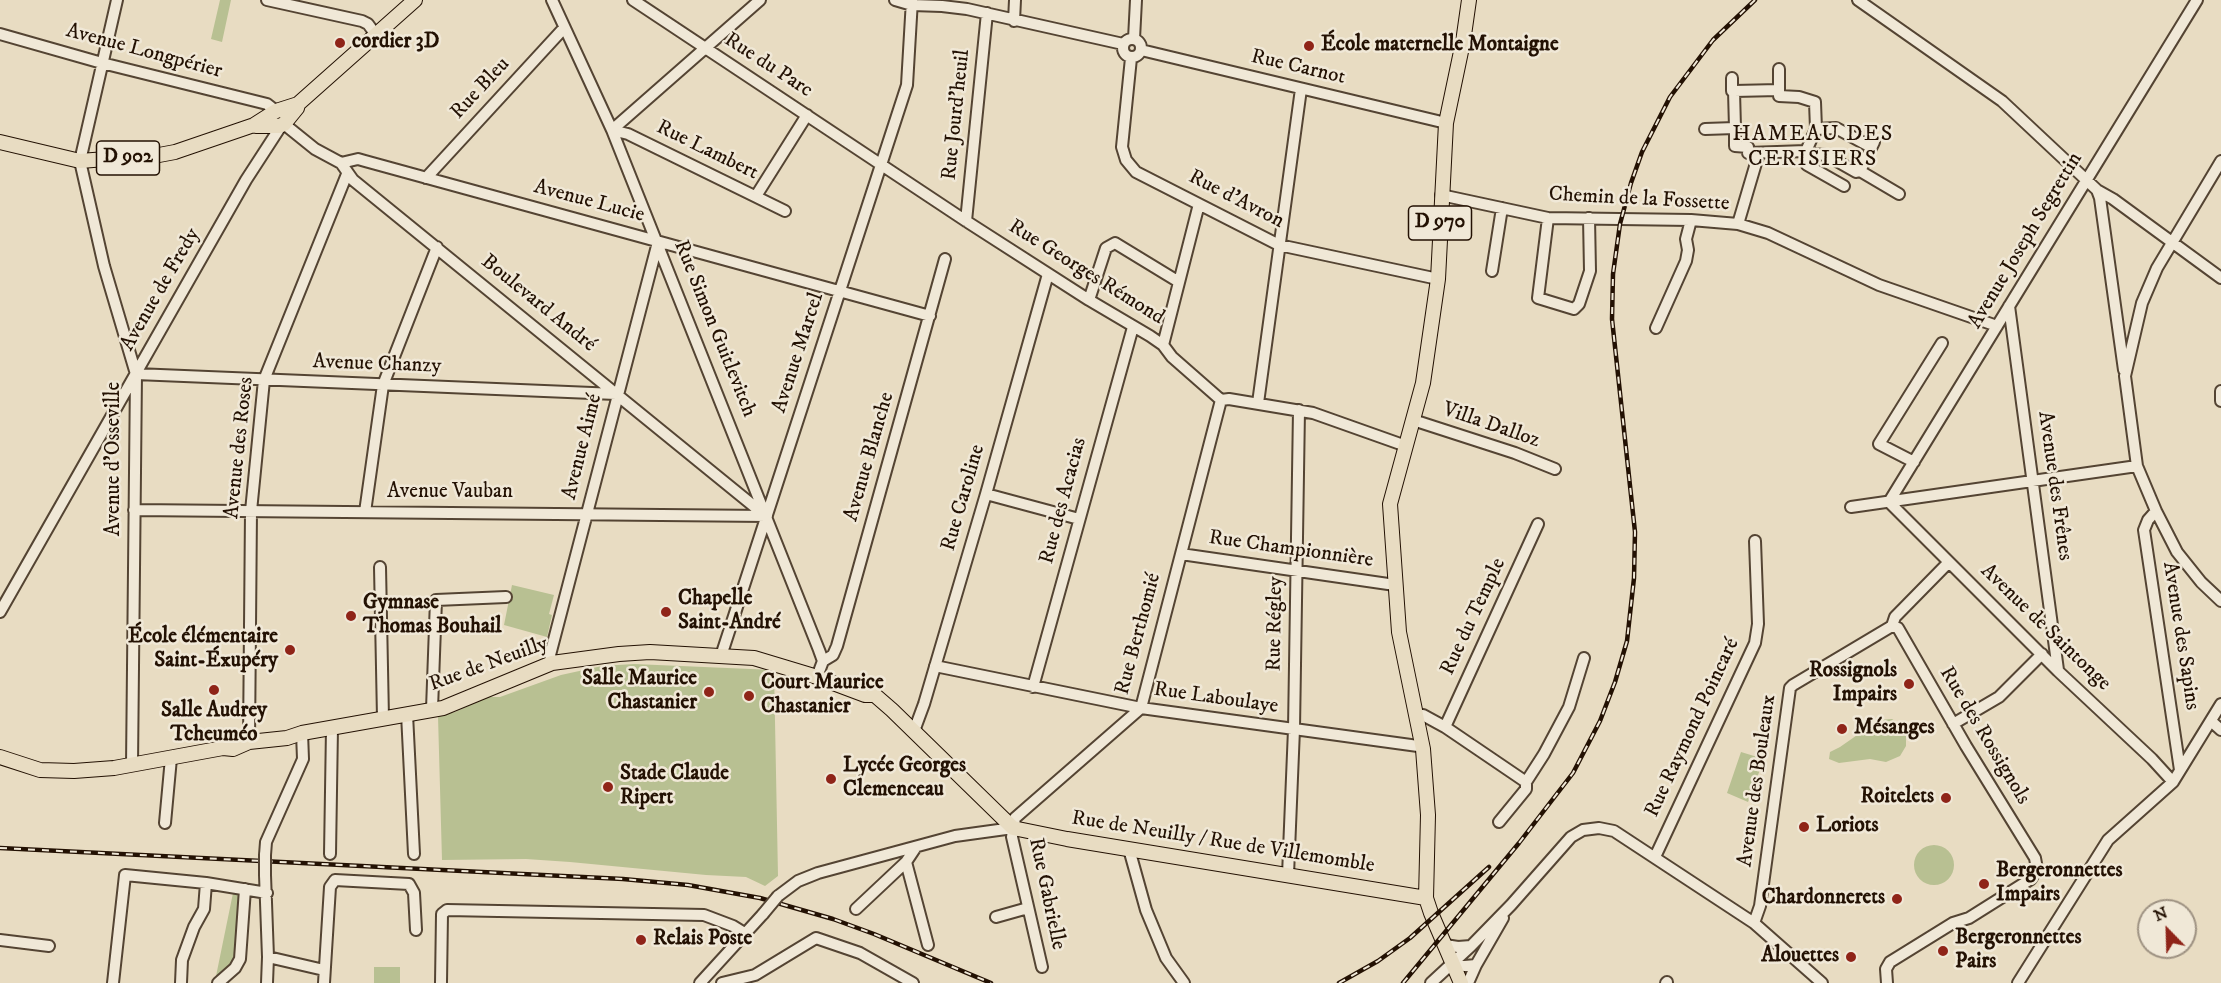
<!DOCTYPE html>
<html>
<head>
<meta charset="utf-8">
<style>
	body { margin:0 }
	#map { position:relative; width:2221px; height:983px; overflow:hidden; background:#e8dcc2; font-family:"IM FELL DW Pica",serif }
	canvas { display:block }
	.north { position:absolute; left:2137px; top:899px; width:60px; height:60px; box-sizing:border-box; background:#f0e8d7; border:2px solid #9e9282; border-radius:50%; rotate:337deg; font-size:16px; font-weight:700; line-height:24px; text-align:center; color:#231103 }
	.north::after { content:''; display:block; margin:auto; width:21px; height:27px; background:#8f2418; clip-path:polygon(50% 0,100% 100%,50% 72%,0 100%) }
</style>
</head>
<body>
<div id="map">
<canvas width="2221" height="983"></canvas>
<div class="north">N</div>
</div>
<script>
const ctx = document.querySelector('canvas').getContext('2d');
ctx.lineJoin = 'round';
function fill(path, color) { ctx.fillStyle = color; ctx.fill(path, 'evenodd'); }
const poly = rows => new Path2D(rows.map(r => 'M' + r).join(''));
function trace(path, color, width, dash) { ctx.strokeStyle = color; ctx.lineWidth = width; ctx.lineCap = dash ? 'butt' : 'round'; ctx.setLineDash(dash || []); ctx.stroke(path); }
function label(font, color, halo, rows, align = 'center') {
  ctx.font = font + ' "IM FELL DW Pica",serif'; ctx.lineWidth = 5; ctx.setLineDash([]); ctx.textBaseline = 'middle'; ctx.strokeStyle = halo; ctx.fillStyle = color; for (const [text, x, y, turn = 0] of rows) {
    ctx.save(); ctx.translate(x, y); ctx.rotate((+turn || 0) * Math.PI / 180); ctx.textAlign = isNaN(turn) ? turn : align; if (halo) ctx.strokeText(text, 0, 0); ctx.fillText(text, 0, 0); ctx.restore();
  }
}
fill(poly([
	[220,0,231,0,222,42,211,39],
	[512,585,554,595,549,614,552,615,547,637,504,625],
	[634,664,774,670,778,876,765,886,746,877,706,875,570,862,526,859,442,860,438,716,455,712,488,697,500,697,561,675,602,666],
	[1892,719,1902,726,1906,735,1906,746,1900,756,1886,762,1870,759,1839,763,1829,759,1830,752,1840,747,1873,724,1880,720],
	[1741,752,1764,759,1748,802,1727,793],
	'1914 865a20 20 0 1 1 40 0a20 20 0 1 1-40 0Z',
	[233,893,238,893,241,902,237,958,215,981],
	[374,967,400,967,400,983,374,983]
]), '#b8c092');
const minor = poly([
	[117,0,80,161,104,266,136,374,132,765],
	[267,0,362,21,368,24,376,35],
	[552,0,612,130,819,650,823,661,817,677],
	[633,0,966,221,1089,300,1150,336,1163,345,1172,357,1221,400,1229,399,1313,413,1406,446],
	[895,0,912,5,942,6,967,9,1123,44],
	[1858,0,2002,101,2097,190,2113,199,2221,278],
	[1014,21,1015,0],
	[0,34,102,63,259,102,267,104,276,111],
	'1123 48a9 9 0 1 1 18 0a9 9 0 1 1-18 0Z',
	[1134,39,1136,0],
	[1141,50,1446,123],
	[1131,58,1122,147,1126,160,1136,172,1279,245,1438,279],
	[1779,69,1779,96,1799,97,1815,102,1816,129],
	[1732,78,1732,91,1734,91,1735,128],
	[1734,91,1779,90],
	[284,124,315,149,341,163,353,180,766,516],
	[1705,129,1735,128,1735,146,1748,147],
	[612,130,760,0],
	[612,130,628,134,785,211],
	[1874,142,1860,171,1899,194],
	[1806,151,1816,129,1836,128,1871,147],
	[1748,153,1806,151,1809,154,1807,165,1844,186],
	[1809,154,1826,155,1856,172,1860,171],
	[2221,161,2157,268,2142,303,2125,376,2137,466,2156,511,2177,552,2201,582,2221,601],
	[341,163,358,159,365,161,930,316],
	[426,178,564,28],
	[2097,190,2100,198,2124,370],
	[1441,195,1548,218,1691,220,1738,224,1768,233,1879,285,1997,326],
	[756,196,807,115],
	[1548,218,1538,298,1574,309,1579,304,1590,271,1589,218],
	[966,221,987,13],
	[1738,224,1759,153],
	[1492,271,1502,208],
	[1089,300,1106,248,1115,243,1179,282],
	[2009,306,2058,670],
	[1656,328,1686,261,1688,250,1686,239,1691,220],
	[1163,345,1199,204],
	[136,374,616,394],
	[2221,391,2221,401],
	[1258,403,1301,89],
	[1413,420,1515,453,1555,469],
	[1914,462,1879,444,1942,343],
	[986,494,1079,519],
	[1889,502,2197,0],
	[1889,502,2058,671,2152,759,2173,782],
	[1851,507,2137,466],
	[134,510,767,516],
	[2156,511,2148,520,2144,530,2180,770],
	[365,512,383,385,437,247],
	[1181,554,1395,585],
	[380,567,383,718],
	[0,612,246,180,281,126],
	[721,656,907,85,912,0],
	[823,661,833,655,837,646,945,259],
	[552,663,550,655,658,242],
	[935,666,1141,708,1418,746,1423,749],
	[1033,687,1133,327],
	[432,709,436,600,506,597],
	[407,714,414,854],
	[1417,715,1423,715,1445,727,1526,782,1526,789,1499,822],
	[2211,721,2221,730],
	[1953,724,1999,697,2042,654],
	[1445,727,1538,524],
	[914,731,924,704,986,494,1048,274],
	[249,742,251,511,264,380,347,174],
	[1526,782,1544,754,1569,707,1584,658],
	[165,823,171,758],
	[1129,849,1146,910,1166,958,1184,983],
	[330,854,332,728],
	[265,855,266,842,303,759,302,733],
	[1655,857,1755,643,1758,624,1755,541],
	[906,862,928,945],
	[265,875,268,957,267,983],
	[1288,875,1294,729,1299,410],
	[778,896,798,881,818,873,955,836,1013,828],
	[856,909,906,862,916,847],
	[996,917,1028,908],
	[1754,923,1760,906,1790,688,1793,685,1892,626,1895,617,1949,562],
	[0,940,49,946],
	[1445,945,1458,947,1471,946,1511,905,1571,837,1583,830,1599,828,1614,831,1754,923,1822,983],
	[268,957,324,970],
	[1453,965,1465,966,1476,965,1503,918],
	[1042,967,1012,837,1015,818,1141,708,1221,400],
	[113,983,125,875,206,883,267,893],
	[181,983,182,960,194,927,204,909,206,883],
	[218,983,235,968,240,959,245,889],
	[324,983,330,887,335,880,409,884,414,893,416,930],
	[441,983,442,914,447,910,704,915,733,926,746,934],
	[700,983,763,914],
	[722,983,755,975,816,938,860,953,913,983],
	[1431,983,1471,946],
	[1468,983,1476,965],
	[1666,983,1667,982],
	[1887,983,1886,969,1890,962,1953,923,1969,918,2031,879,2037,869,2035,858,1966,746,1898,628,1892,626],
	[2018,983,2108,840,2173,782,2221,704]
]);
const major = poly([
	[256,126,279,126,284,124,297,108,298,104,415,0],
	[0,142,80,161,159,155,175,152,254,125,276,111,298,104],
	[869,690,892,710,1013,828,1067,839,1426,898],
	[0,757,40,770,74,771,114,768,223,748,233,749,249,742,287,738,302,733,443,708,552,663,619,654,650,652,754,658,817,677,865,695,874,695],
	[1461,983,1431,913,1426,898,1428,815,1423,749,1399,632,1390,504,1423,383,1438,279,1446,123,1463,42,1469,0]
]);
trace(minor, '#544433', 14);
trace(major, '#231103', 16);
trace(minor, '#f0e8d7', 10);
trace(major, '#e8dcc2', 14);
const rail = poly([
	[0,848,623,879,688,885,760,898,833,919,874,934,991,983],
	[1339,983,1378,961,1410,938,1489,867],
	[1403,983,1519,843,1573,773,1600,721,1615,682,1627,641,1634,578,1635,532,1612,319,1613,274,1620,224,1631,183,1642,152,1670,97,1713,40,1755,0]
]);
trace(rail, '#231103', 4.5);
trace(rail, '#f0e8d7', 2, [7]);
const minorBridge = poly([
	[265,855,265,875],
	[763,914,778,896]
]);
trace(minorBridge, '#544433', 14, []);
trace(minorBridge, '#f0e8d7', 10);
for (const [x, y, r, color] of [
	[340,43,6,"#8f2418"],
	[1309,46,6,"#8f2418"],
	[666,612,6,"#8f2418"],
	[351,616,6,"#8f2418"],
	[290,650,6,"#8f2418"],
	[1909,684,6,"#8f2418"],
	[214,690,6,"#8f2418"],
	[709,692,6,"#8f2418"],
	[749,696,6,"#8f2418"],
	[1842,729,6,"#8f2418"],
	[831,779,6,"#8f2418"],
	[608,787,6,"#8f2418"],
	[1946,798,6,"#8f2418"],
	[1804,827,6,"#8f2418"],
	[1984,884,6,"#8f2418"],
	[1897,899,6,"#8f2418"],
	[641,940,6,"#8f2418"],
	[1943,951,6,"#8f2418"],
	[1851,957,6,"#8f2418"]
]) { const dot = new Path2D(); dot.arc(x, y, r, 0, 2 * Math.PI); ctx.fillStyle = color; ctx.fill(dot); trace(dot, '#f0e8d7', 2); }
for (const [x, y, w] of [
	[128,158,63],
	[1440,223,63]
]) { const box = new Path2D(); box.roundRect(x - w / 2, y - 17, w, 34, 4.5); ctx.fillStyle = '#f0e8d7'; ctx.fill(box); trace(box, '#231103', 1.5); }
label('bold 20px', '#231103', null, [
	["D 902",128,158],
	["D 970",1440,223]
]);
label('bold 21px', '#231103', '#f0e8d7', [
	["cordier 3D",352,43],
	["École maternelle Montaigne",1321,46],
	["Chapelle",678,600],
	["Saint-André",678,624],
	["Gymnase",363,604],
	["Thomas Bouhail",363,628],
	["École élémentaire",278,638,"right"],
	["Saint-Éxupéry",278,662,"right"],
	["Rossignols",1897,672,"right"],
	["Impairs",1897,696,"right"],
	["Salle Maurice",697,680,"right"],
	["Chastanier",697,704,"right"],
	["Court Maurice",761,684],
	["Chastanier",761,708],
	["Salle Audrey",214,712,"center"],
	["Tcheuméo",214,736,"center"],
	["Mésanges",1854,729],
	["Lycée Georges",843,767],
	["Clemenceau",843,791],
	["Stade Claude",620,775],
	["Ripert",620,799],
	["Roitelets",1934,798,"right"],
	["Loriots",1816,827],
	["Bergeronnettes",1996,872],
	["Impairs",1996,896],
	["Chardonnerets",1885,899,"right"],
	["Bergeronnettes",1955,939],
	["Pairs",1955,963],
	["Relais Poste",653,940],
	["Alouettes",1839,957,"right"]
], 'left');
label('21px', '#231103', '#f0e8d7', [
	["Avenue Longpérier",144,52,15],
	["Rue du Parc",768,66,33],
	["Rue Carnot",1298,68,13],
	["Rue Bleu",481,89,-47],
	["Rue Jourd'heuil",957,115,-84],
	["Rue Lambert",707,151,26],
	["Rue d'Avron",1236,200,27],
	["Chemin de la Fossette",1639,200,3],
	["Avenue Lucie",589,202,15],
	["Avenue Joseph Segrettin",2026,241,-59],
	["Rue Georges Rémond",1086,273,32],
	["Avenue de Fredy",161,290,-60],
	["Boulevard André",538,304,39],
	["Rue Simon Guitlevitch",714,329,68],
	["Avenue Marcel",799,353,-72],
	["Avenue Chanzy",377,365,2],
	["Villa Dalloz",1491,426,19],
	["Avenue Aimé",583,447,-76],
	["Avenue des Roses",240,448,-84],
	["Avenue Blanche",870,457,-74],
	["Avenue d'Osseville",115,459,-90],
	["Avenue des Frênes",2054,486,82],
	["Avenue Vauban",450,493],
	["Rue Caroline",964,498,-74],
	["Rue des Acacias",1064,501,-75],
	["Rue Championnière",1291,550,8],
	["Rue du Temple",1474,617,-65],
	["Rue Régley",1276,624,-89],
	["Avenue de Saintonge",2045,628,44],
	["Rue Berthomié",1139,634,-75],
	["Avenue des Sapins",2180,636,81],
	["Rue de Neuilly",489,665,-20],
	["Rue Laboulaye",1216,699,8],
	["Rue Raymond Poincaré",1693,728,-65],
	["Rue des Rossignols",1984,736,59],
	["Avenue des Bouleaux",1758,781,-82],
	["Rue de Neuilly / Rue de Villemomble",1223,843,9],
	["Rue Gabrielle",1046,894,78]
]);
ctx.letterSpacing = '1.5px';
label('22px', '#231103', '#f0e8d7', [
	["HAMEAU DES",1813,135],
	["CERISIERS",1813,160]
]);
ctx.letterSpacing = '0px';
</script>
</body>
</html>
